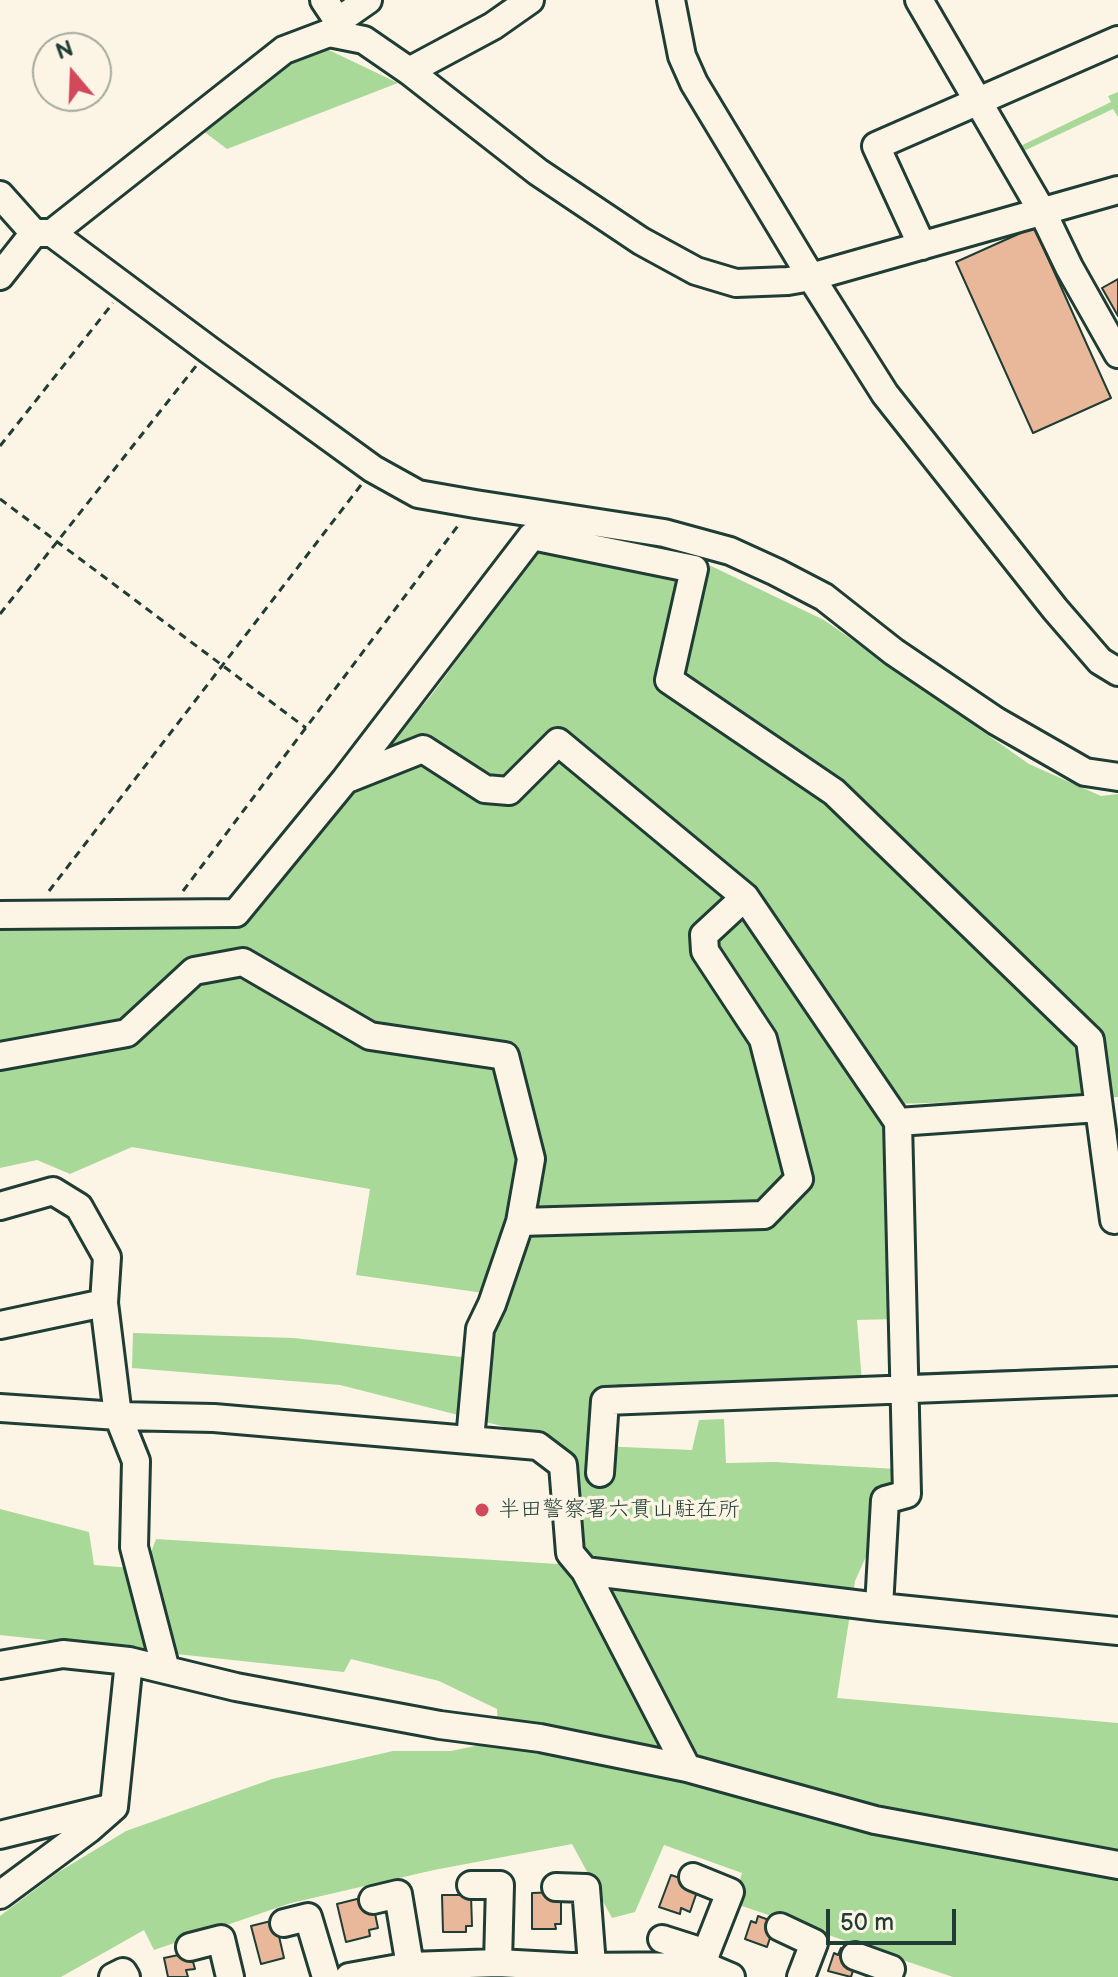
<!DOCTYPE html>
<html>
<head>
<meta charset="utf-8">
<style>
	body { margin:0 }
	#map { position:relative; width:1118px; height:1977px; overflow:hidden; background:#fcf5e5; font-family:"Balsamiq Sans",sans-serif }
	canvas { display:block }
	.north { position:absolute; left:32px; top:32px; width:80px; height:80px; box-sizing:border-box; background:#fcf5e5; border:2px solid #a4ab9e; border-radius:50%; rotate:341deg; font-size:22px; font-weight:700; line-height:32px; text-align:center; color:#1f3d34 }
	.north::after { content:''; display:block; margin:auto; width:28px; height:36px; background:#d1495b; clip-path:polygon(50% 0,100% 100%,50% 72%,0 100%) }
	.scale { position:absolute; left:826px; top:1909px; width:130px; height:36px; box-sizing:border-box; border:4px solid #1f3d34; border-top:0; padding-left:10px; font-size:24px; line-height:28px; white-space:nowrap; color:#1f3d34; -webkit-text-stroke:6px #fcf5e5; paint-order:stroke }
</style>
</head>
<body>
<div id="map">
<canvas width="1118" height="1977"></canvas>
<div class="north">N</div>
<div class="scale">50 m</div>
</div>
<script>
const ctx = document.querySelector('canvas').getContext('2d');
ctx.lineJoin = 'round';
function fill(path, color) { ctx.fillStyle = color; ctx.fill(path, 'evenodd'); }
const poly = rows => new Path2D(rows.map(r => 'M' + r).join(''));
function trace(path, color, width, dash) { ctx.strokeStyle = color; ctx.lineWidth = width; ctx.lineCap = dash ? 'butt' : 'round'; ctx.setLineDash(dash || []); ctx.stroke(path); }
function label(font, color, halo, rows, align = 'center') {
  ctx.font = font + ' "Balsamiq Sans","Klee One",sans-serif'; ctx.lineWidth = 7; ctx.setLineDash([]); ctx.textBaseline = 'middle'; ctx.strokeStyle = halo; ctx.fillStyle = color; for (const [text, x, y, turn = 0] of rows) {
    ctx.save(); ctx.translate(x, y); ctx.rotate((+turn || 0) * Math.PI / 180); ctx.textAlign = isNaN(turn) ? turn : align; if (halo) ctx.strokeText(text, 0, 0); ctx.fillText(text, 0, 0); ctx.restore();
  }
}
fill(poly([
	[329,50,398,83,227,149,202,130,292,63],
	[1118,92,1118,117,1113,109,1011,157,1008,152,1111,102,1108,96],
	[539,550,709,565,824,620,1029,764,1101,796,1118,794,1118,1097,896,1104,896,1319,857,1320,862,1382,602,1389,600,1446,692,1450,699,1420,724,1419,726,1463,774,1462,897,1469,898,1486,855,1581,837,1698,1118,1723,1118,1977,953,1977,733,1903,742,1873,664,1845,635,1912,612,1918,572,1844,434,1870,291,1903,154,1950,144,1930,61,1977,0,1977,0,1916,57,1873,126,1831,272,1779,393,1751,451,1751,499,1741,497,1709,439,1681,351,1659,344,1672,0,1635,0,1509,89,1532,94,1565,145,1569,156,1539,558,1564,581,1554,578,1460,537,1435,340,1385,132,1368,133,1333,294,1338,488,1360,505,1296,356,1275,370,1189,132,1147,70,1174,37,1160,0,1168,0,922,238,921,430,697]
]), '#a8d999');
trace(poly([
	[915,1375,1118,1368],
	[618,1387,665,1386]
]), '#5d8b9e', 5);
const building = poly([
	[1034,227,1111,398,1033,433,956,262,1034,227],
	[1118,279,1118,316,1102,288,1118,279],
	[671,1875,691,1882,698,1889,690,1912,681,1908,680,1914,659,1907,671,1875],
	[561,1892,561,1924,555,1924,556,1929,532,1929,532,1893,561,1892],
	[442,1895,471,1895,472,1926,466,1926,466,1932,443,1932,442,1895],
	[361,1898,373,1904,378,1928,369,1930,370,1936,346,1942,337,1904,361,1898],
	[758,1916,769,1920,767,1927,773,1929,767,1947,745,1939,751,1921,756,1923,758,1916],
	[279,1919,278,1932,284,1958,261,1964,251,1926,279,1919],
	[841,1948,852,1952,856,1961,851,1977,828,1971,834,1953,838,1955,841,1948],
	[183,1954,184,1960,192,1958,195,1969,186,1970,188,1977,168,1977,164,1958,183,1954]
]);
fill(building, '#e9b89b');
trace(building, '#1f3d34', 2);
const minor = poly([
	[324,0,338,21,368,0],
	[671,0,682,56,694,83,811,277,885,394,1055,609,1100,661,1118,672],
	[919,0,1043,213,1069,267,1118,354],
	[409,71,493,26,530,0],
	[0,195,34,233,52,233,209,350,373,469,418,494,475,504,664,533,730,551,776,572,824,597,894,652,996,721,1085,772,1118,777],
	[52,233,284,50,329,33,364,40,409,71,538,172,641,241,696,271,736,283,788,281,811,277,1118,190],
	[922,246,876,146,1118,40],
	[0,276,34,233],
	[345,780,532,536,694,569,669,680,834,792,1090,1040,1099,1108],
	[0,915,236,913,345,780,423,749,485,789,509,791,558,742,745,897,898,1122,907,1494,885,1500,879,1607],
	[0,1056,127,1033,194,971,243,962,370,1036,505,1056,531,1159,520,1222,492,1304,480,1329,470,1440],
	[898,1122,1099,1108,1114,1220,1118,1219],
	[0,1206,53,1191,79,1207,107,1257,104,1303,118,1416,136,1461,134,1547,166,1670],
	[520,1222,764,1215,799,1179,763,1039,705,951,704,935,745,897],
	[0,1325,104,1303],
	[0,1408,118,1416,214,1418,538,1446,563,1465,570,1553,585,1571,879,1607,1118,1631],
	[600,1473,605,1401,1118,1381],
	[585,1571,687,1768],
	[0,1665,63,1654,129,1661,236,1687,440,1725,540,1738,687,1768,875,1820,1118,1865],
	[0,1835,109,1808],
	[693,1877,730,1892,706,1953,705,1966],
	[471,1885,500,1885,498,1963],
	[556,1887,586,1888,592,1965],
	[0,1895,89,1829,114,1807,129,1661],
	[373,1900,398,1894,410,1966],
	[284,1923,308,1917,326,1977],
	[780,1927,814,1943,801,1977],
	[662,1939,706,1953],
	[190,1947,221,1939,230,1977],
	[855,1956,891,1969,888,1977],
	[113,1977,123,1972,126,1977],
	[349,1977,410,1966,498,1963,571,1967,705,1966,731,1977]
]);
trace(minor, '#1f3d34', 32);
trace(poly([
	[0,446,113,303],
	[0,499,306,728],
	[0,614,196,366],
	[49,891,361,485],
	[183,891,460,523]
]), '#1f3d34', 3, [8, 6]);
trace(minor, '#fcf5e5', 26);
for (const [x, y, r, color] of [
	[482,1510,8,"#d1495b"]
]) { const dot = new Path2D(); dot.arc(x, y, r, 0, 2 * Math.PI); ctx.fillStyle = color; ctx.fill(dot); trace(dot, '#fcf5e5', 3); }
label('22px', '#1f3d34', '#fcf5e5', [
	["半田警察署六貫山駐在所",498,1510]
], 'left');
</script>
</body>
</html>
